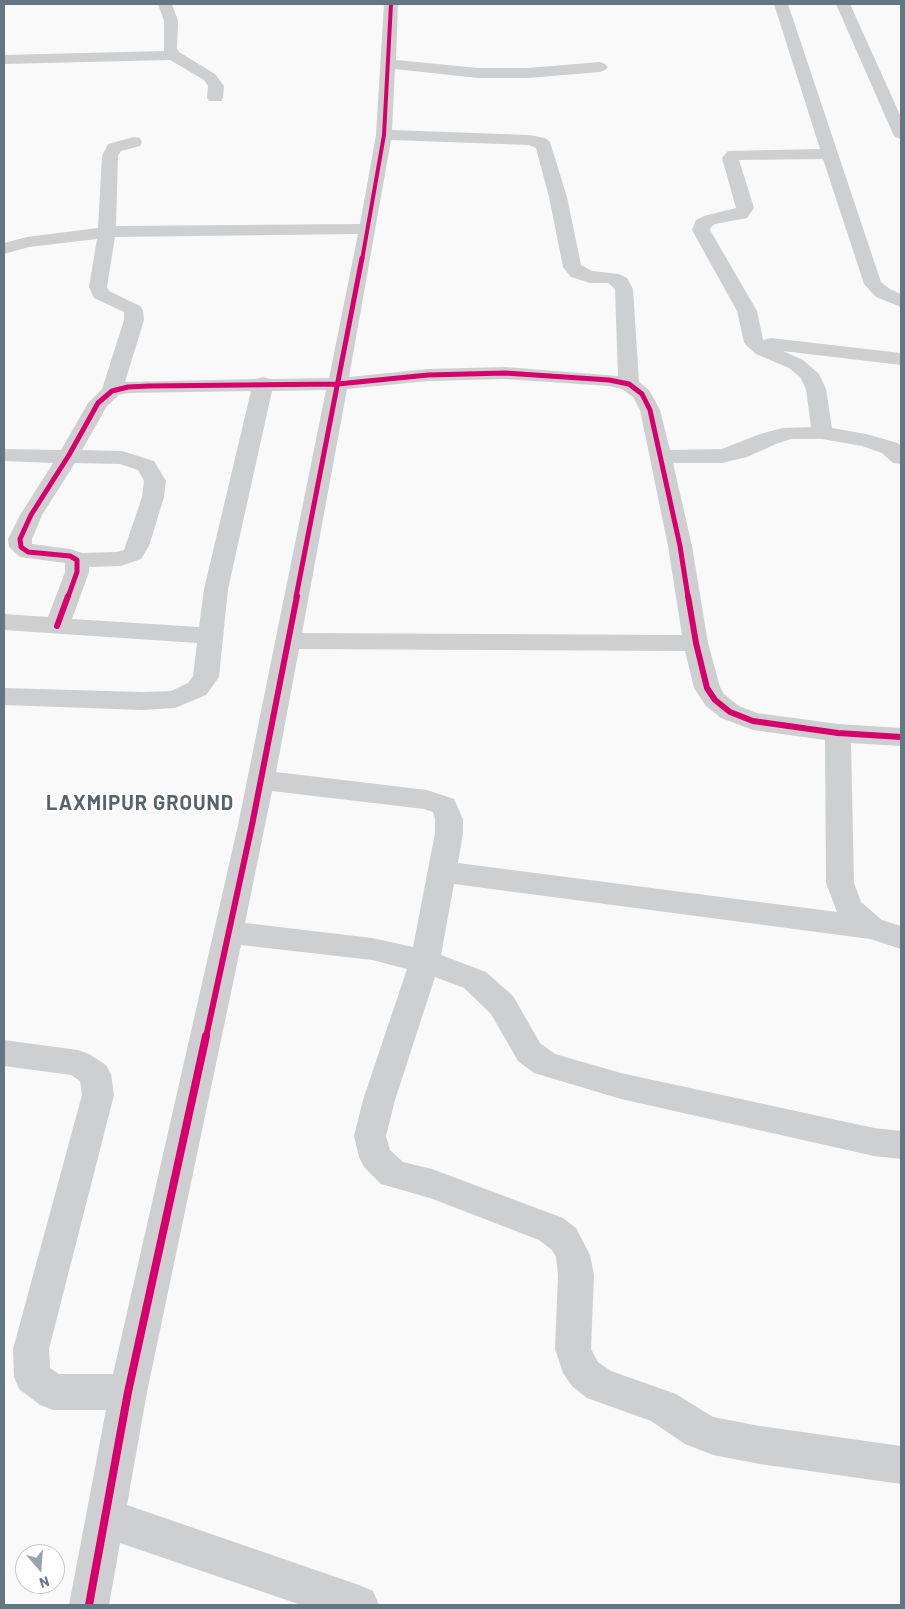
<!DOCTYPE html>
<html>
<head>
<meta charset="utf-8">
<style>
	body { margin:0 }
	#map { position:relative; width:905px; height:1609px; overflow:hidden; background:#f9f9f9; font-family:Barlow,sans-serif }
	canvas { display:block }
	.frame { position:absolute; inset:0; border:5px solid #657683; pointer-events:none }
	.north { position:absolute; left:15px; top:1544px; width:50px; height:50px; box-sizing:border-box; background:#fff; border:1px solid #c1c8cd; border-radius:50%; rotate:162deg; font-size:14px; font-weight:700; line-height:20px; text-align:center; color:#657683 }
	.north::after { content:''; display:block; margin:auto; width:18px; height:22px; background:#99a4ac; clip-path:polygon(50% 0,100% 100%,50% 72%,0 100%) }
</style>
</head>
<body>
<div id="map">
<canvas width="905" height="1609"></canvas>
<div class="frame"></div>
<div class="north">N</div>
</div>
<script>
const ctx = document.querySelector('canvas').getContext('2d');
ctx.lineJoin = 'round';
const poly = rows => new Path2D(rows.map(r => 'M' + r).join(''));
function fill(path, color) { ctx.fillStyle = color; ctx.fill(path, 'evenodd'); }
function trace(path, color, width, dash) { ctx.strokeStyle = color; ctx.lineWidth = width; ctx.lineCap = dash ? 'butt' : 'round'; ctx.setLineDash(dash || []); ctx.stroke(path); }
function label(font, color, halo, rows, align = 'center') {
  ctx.font = font + ' Barlow,sans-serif'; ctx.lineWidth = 5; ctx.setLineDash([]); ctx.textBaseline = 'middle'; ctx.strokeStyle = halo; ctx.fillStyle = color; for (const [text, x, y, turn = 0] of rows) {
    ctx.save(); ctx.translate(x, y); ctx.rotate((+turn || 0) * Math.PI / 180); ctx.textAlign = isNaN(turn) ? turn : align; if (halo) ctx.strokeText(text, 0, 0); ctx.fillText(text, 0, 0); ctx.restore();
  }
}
fill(poly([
	[158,4,172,4,178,21,177,48,179,52,215,74,224,86,223,98,221,101,209,101,207,98,208,86,204,80,170,60,4,64,4,55,164,51,164,21,158,4],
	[384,4,398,4,396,60,478,68,528,68,600,62,605,64,608,67,605,70,600,72,528,78,478,78,395,69,392,130,529,135,545,138,550,142,567,197,581,265,592,271,619,274,627,278,633,289,639,382,649,390,660,410,670,450,722,449,760,434,783,428,811,427,806,389,800,377,789,368,756,354,747,346,744,342,737,311,692,230,696,220,704,216,736,208,722,158,728,151,820,149,774,4,788,4,881,282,890,289,901,294,901,307,876,297,864,284,823,159,739,160,754,208,747,218,715,224,711,227,710,230,757,311,763,340,771,338,901,353,901,365,783,351,803,360,819,374,826,389,832,428,866,434,898,443,901,447,901,464,893,463,882,453,862,446,822,439,791,439,776,444,747,457,722,463,673,463,692,546,708,643,720,687,724,694,739,706,757,713,838,724,901,728,901,746,851,743,854,883,861,902,882,920,901,926,901,949,870,939,454,884,441,955,486,972,513,996,540,1043,555,1054,621,1073,874,1128,901,1131,901,1159,874,1156,621,1099,534,1073,518,1061,491,1014,464,988,435,977,395,1100,386,1136,390,1150,403,1162,432,1169,563,1218,576,1228,590,1255,594,1275,591,1349,598,1362,611,1371,676,1394,713,1417,760,1426,901,1446,901,1484,760,1464,713,1455,685,1444,651,1421,587,1398,572,1386,563,1373,555,1349,558,1275,556,1257,552,1250,539,1240,430,1198,381,1184,364,1167,359,1157,354,1136,363,1100,407,969,372,960,241,945,147,1392,127,1505,359,1585,373,1591,379,1605,301,1605,120,1543,109,1605,69,1605,106,1410,53,1410,40,1405,19,1389,14,1377,13,1349,82,1095,80,1081,71,1075,4,1066,4,1040,78,1050,89,1054,106,1065,111,1074,114,1095,49,1349,50,1368,59,1374,113,1374,238,825,326,390,272,391,228,589,219,677,206,695,175,708,142,710,4,705,4,688,142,692,171,691,188,683,193,676,197,643,4,630,4,614,48,617,65,572,65,563,20,557,9,547,8,539,20,515,53,463,4,461,4,449,61,450,88,403,102,389,124,320,124,312,94,298,89,287,97,239,29,247,4,254,4,243,27,237,98,228,102,156,108,144,134,137,140,138,142,142,140,146,121,151,118,156,116,226,360,224,376,135,384,4],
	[391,140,529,145,536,148,549,197,563,267,571,277,590,283,608,283,615,289,618,376,505,367,428,369,349,377,391,140],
	[358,234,329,378,270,379,263,377,256,379,125,382,144,320,143,310,140,306,109,291,107,287,115,237,358,234],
	[505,379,609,386,622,389,633,397,640,410,668,546,682,635,302,633,347,389,428,381,505,379],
	[251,391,204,589,199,627,72,619,89,572,89,567,121,566,141,559,149,546,164,497,166,481,154,461,122,451,82,450,107,406,119,395,128,393,251,391],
	[75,463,120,464,138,470,144,481,142,497,124,550,117,552,82,553,70,549,32,544,32,539,42,515,75,463],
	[299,649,685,651,694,688,706,706,721,718,753,730,825,740,826,883,837,912,458,863,463,833,463,819,454,799,427,790,276,772,299,649],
	[272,791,424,809,433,812,435,819,435,833,413,947,372,938,245,923,272,791],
	[836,4,850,4,901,117,901,139,895,137,893,134,836,4]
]), '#cecfd0');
trace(poly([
	[362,260,384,135,391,4]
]), '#d6006c', 4);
trace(poly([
	[68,597,77,572,77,560,70,556,28,552,21,547,20,539,31,515,69,455,98,403,112,391,128,387,149,386,338,384,428,375,505,373,609,380,629,384,642,394,650,410,680,546,688,597],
	[296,597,362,258]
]), '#d6006c', 5);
trace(poly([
	[688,596,696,643,707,688,715,700,730,712,753,721,838,733,901,737],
	[57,626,68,596],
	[206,1037,252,825,297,596]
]), '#d6006c', 6);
trace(poly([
	[89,1605,128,1392,206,1036]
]), '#d6006c', 8);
ctx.letterSpacing = '1px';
label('bold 20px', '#57646e', '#fff', [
	["LAXMIPUR GROUND",140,803]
]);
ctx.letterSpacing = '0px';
</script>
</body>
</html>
